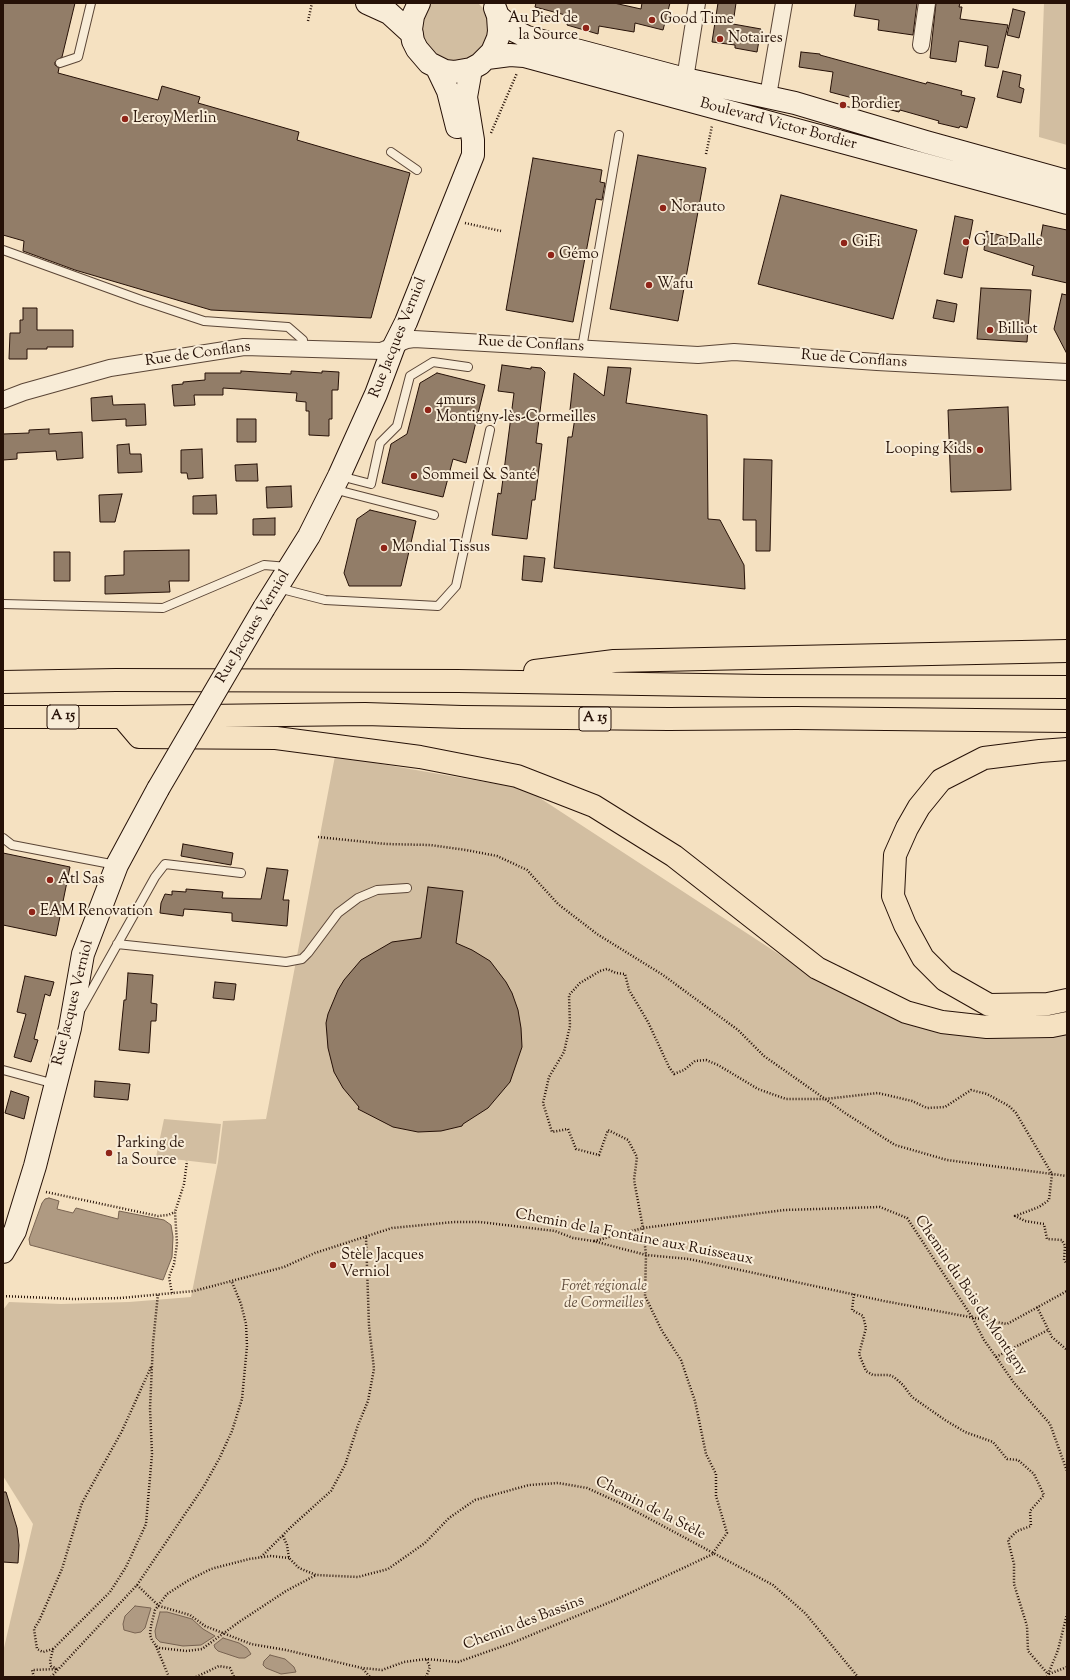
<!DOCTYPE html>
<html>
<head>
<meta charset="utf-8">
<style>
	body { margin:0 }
	#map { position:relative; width:1070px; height:1680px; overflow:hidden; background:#f5e1c1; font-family:"Sorts Mill Goudy",serif }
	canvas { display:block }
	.frame { position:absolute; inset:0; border:4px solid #261107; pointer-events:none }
</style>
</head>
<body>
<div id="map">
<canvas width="1070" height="1680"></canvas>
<div class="frame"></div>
</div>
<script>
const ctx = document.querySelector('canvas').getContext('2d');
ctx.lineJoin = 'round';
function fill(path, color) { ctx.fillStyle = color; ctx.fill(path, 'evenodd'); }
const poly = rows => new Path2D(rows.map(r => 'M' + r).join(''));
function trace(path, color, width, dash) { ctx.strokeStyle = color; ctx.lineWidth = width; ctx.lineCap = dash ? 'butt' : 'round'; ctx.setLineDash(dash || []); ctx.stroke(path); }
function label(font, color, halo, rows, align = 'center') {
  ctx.font = font + ' "Sorts Mill Goudy",serif'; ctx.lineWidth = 4; ctx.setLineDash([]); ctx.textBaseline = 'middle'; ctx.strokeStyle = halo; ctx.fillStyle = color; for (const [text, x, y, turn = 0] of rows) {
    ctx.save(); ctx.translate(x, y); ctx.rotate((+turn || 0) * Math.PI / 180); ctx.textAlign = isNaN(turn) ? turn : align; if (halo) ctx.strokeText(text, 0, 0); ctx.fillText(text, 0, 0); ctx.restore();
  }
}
fill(poly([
	[432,3,478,3,484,9,488,18,489,27,488,37,484,46,470,59,451,62,433,54,424,42,421,26,426,10],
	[1044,3,1067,3,1067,145,1039,137],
	[335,756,526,789,794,964,940,1034,1062,1032,1067,1030,1067,1677,3,1677,3,1652,33,1524,3,1476,3,1310,9,1302,61,1304,129,1302,191,1297,218,1162,223,1121,266,1119],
	[164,1119,221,1124,216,1164,156,1157]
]), '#d2bea1');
const water = poly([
	[49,1198,59,1201,57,1209,73,1213,76,1208,118,1219,119,1211,164,1220,171,1225,173,1237,172,1257,163,1280,30,1245,29,1239,42,1203,45,1199,49,1198],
	[135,1606,151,1608,145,1628,141,1632,135,1633,124,1630,123,1624,125,1616,135,1606],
	[160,1612,167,1612,192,1619,203,1629,215,1636,201,1645,183,1646,160,1642,156,1638,155,1631,160,1612],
	[223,1638,239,1643,247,1648,251,1654,245,1658,239,1658,218,1651,215,1648,214,1645,223,1638],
	[270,1655,285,1659,294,1667,296,1672,281,1674,266,1668,263,1665,264,1661,270,1655]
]);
fill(water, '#af9a82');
trace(water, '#786351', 1);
const building = poly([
	[3,3,75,3,62,57,55,62,55,65,59,68,58,73,158,100,162,86,200,97,198,103,299,132,297,140,410,173,371,318,211,310,75,270,23,251,24,241,3,235,3,3],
	[536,3,614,3,641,9,642,3,670,3,663,30,635,23,634,32,599,26,598,34,567,25,569,16,535,7,536,3],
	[718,3,736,3,733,24,761,29,757,52,735,48,735,45,712,42,718,3],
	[856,3,917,3,913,35,878,30,879,20,854,16,856,3],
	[936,3,960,3,959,7,962,7,960,19,1008,25,998,68,985,66,988,46,959,41,956,62,930,58,936,3],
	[1013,9,1025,12,1019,38,1007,35,1013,9],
	[801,52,820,54,820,55,926,84,927,82,962,91,961,95,975,98,967,128,960,126,959,128,938,123,939,121,900,110,899,112,864,103,864,101,830,92,833,72,799,67,801,52],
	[1003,71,1021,75,1019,87,1024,89,1021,103,997,97,1003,71],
	[638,155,706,168,678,321,610,309,638,155],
	[533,158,602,170,600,182,605,183,602,200,596,199,573,322,506,310,533,158],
	[781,195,917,230,893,319,758,284,781,195],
	[955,216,973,220,962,278,944,274,955,216],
	[1043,225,1067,230,1067,283,1032,275,1034,266,984,250,986,231,1039,247,1043,225],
	[981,288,1031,290,1027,342,977,339,981,288],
	[1062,294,1067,295,1067,354,1054,329,1062,294],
	[937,300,957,304,954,322,933,318,937,300],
	[23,308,37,308,37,330,73,330,73,347,47,347,47,349,27,349,27,359,9,359,10,333,20,333,20,320,23,320,23,308],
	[502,365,531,369,531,367,541,368,545,372,536,443,542,444,535,500,532,500,527,539,492,535,498,493,501,494,514,393,498,391,502,365],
	[608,367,631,368,626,403,707,415,708,519,720,520,744,565,745,589,554,568,568,437,572,437,576,411,570,410,574,373,604,396,608,367],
	[241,371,291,374,291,371,322,373,322,371,339,372,338,390,332,390,332,419,329,419,329,436,309,435,309,411,306,411,306,402,296,401,297,393,223,388,223,395,194,395,195,405,174,406,172,385,183,384,183,382,205,380,205,373,241,373,241,371],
	[437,373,485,385,466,463,453,459,443,497,382,483,391,444,407,434,420,383,437,373],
	[112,396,113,405,145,404,146,425,126,426,126,419,92,421,91,398,112,396],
	[1008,407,1011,490,951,492,948,410,1008,407],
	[237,419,256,419,256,442,237,442,237,419],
	[49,429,49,434,82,432,83,458,57,460,56,451,17,453,17,459,3,460,3,434,29,433,29,430,49,429],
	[129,444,130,454,141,454,142,472,118,473,117,445,129,444],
	[202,449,203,478,188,479,187,473,181,473,181,450,202,449],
	[744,459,772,460,770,551,756,551,756,520,743,520,744,459],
	[257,464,258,481,236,481,235,465,257,464],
	[291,486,292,507,267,508,266,487,291,486],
	[122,494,115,522,100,522,99,495,122,494],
	[216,495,217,514,193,514,193,496,216,495],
	[370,510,416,521,401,586,349,586,344,573,357,519,370,510],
	[275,518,275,535,253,535,253,519,275,518],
	[189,550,189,581,169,581,170,592,105,594,105,576,124,575,124,551,189,550],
	[54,552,70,552,70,581,54,581,54,552],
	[524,556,545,558,542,582,522,580,524,556],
	[183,844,233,853,231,865,181,856,183,844],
	[3,853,70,867,56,936,3,925,3,853],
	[267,868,288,870,283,900,289,900,287,926,232,921,232,913,199,910,184,909,183,916,160,913,161,903,165,894,172,895,172,891,186,892,186,889,223,892,222,898,261,899,267,868],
	[428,887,463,891,456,943,472,950,490,961,506,982,512,993,518,1010,521,1028,522,1047,510,1082,488,1108,463,1124,462,1126,441,1131,418,1132,393,1127,358,1109,359,1107,343,1088,334,1072,328,1048,326,1023,328,1014,338,990,344,980,361,960,392,942,421,938,428,887],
	[128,973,153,975,151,1003,157,1004,156,1021,151,1021,149,1053,119,1050,124,1000,126,1000,128,973],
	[25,976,54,982,50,996,45,994,34,1039,38,1040,31,1062,14,1057,26,1014,17,1012,25,976],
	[215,982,236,984,234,1000,213,998,215,982],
	[95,1081,130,1084,128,1100,94,1097,95,1081],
	[11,1091,29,1097,24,1119,5,1113,11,1091],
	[3,1492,6,1492,17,1528,19,1545,18,1563,3,1562,3,1492]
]);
fill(building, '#927d68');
trace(building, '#261107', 1);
const lane = poly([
	[60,63,78,57,91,3],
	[391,152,417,170],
	[3,250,141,300,204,321,288,327,303,340,303,348],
	[582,348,619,135],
	[340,476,371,484,380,443,397,426,410,376,433,362,468,367],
	[333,489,434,515],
	[278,588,325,600,438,606,456,586,490,430],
	[3,604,163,608,264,565,288,567],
	[3,838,12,845,116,865],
	[117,944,286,962,302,959,308,953,338,913,358,898,377,890,407,888],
	[81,1009,155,877,165,864,241,873],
	[3,1070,55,1084]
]);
const street = poly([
	[921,45,927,3],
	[685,79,697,3],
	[768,96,784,3],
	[3,400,24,392,110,368,244,347,381,351,407,340,414,339,698,355,734,352,877,362,1067,372]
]);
const secondary = poly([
	[367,3,389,13,412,34],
	[419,3,413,16,411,29,413,41,417,49,429,63,445,71,454,72,471,69,480,64,492,52,498,38,499,31,498,16,495,8],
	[498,16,515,31,527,37,685,79,795,103,926,142,1067,181],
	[487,58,510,55,524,56,1067,203],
	[437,68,448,91,457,127],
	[264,608,309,536,339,476,376,394,394,346,406,322,473,155,473,140,466,97,471,69],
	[3,1252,15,1231,35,1166,70,1028,83,954,117,865,158,789]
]);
const highway = poly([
	[535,671,614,661,1067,651],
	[3,682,116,680,458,681,765,686,1067,687],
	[3,717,122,717,365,714,462,717,669,719,796,718,1067,721],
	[122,717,139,737,276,738,420,757,517,776,594,806,674,856,817,968,906,1012,942,1022,987,1027,1052,1026,1067,1023],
	[1067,749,1040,751,984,758,941,780,919,807,907,828,895,855,893,896,905,925,923,958,945,980,989,1005,1048,1004,1067,1000]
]);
trace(lane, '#5a4536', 10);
trace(street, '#5a4536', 18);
trace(secondary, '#261107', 24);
trace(highway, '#261107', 24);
trace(poly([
	[308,21,312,3],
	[491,133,517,73],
	[706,154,712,126],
	[465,223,501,231],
	[318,837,386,844,430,845,466,850,497,856,527,870,558,904,597,934,663,975,738,1030,764,1056,845,1113,895,1145,947,1160,1067,1176],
	[46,1192,158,1216,168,1215,175,1212],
	[594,1241,643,1228,785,1210,880,1207,907,1218,972,1317,984,1340,996,1357,1014,1383,1050,1424,1067,1471],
	[172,1293,169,1277,174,1264,177,1244,175,1212,184,1184,187,1161],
	[854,1294,852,1310,863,1316,866,1328,859,1354,866,1371,873,1375,889,1375,894,1377,903,1385,912,1397,945,1420,965,1432,993,1442,1007,1459,1018,1460,1034,1474,1044,1495,1030,1511,1031,1526,1017,1531,1008,1540,1014,1564,1014,1584,1027,1626,1028,1651,1048,1674],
	[3,1296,73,1299,121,1298,194,1291,284,1267,315,1253,392,1228,454,1222,480,1222,555,1231,573,1238,593,1241,646,1255,689,1259,884,1301,1007,1324,1067,1291],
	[1037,1307,1052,1337,1067,1350],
	[996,1357,1048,1330],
	[283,1536,287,1545,289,1558,299,1568,316,1575,358,1577,388,1569,425,1543,449,1518,475,1500,529,1485,558,1483,587,1488,622,1504,773,1585,805,1613,858,1677],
	[713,1553,727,1533,716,1496,716,1474,706,1454,695,1401,681,1360,662,1331,645,1296,646,1255,643,1228,634,1180,637,1157,628,1140,608,1130,599,1155,576,1149,568,1129,552,1132,543,1103,549,1077,564,1052,570,1026,569,995,580,983,600,971,607,969,616,973,625,974,629,990,648,1022,669,1067,674,1074,684,1070,695,1061,706,1060,718,1065,758,1089,786,1099,825,1099,878,1093,912,1101,927,1108,945,1107,971,1090,987,1094,1009,1106,1016,1113,1052,1174,1049,1200,1039,1207,1015,1216,1025,1221,1044,1224,1047,1239,1062,1240,1065,1246,1064,1260,1067,1264],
	[261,1557,292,1526,331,1491,345,1465,358,1425,368,1401,374,1369,369,1326,366,1237],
	[289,1558,271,1556,249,1559,211,1569,189,1580,167,1594,155,1610,151,1626,150,1635,152,1640,156,1646,160,1648,187,1651,202,1649,239,1622,286,1591,316,1575],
	[137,1585,159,1606,190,1615,205,1626,251,1644,286,1650,362,1668,382,1670,404,1662,426,1659,458,1662,512,1643,615,1600,713,1554],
	[156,1646,169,1677],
	[53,1649,43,1652,37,1649,34,1629,39,1621,62,1569,82,1503,122,1431,151,1367],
	[57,1669,51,1666,50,1661,53,1649,110,1592,126,1567,146,1524,152,1454,150,1408,153,1343,158,1294],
	[363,1669,370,1677],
	[1049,1674,1067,1667],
	[34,1677,32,1670,57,1669],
	[51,1677,137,1585,204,1486,219,1459,232,1431,242,1399,247,1346,246,1324,241,1304,232,1282],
	[196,1677,219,1666,230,1668,234,1677],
	[426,1677,430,1667,426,1659],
	[1047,1677,1058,1650,1067,1614]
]), '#261107', 2.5, [1, 2]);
trace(lane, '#f8ecd7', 8);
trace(street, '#f8ecd7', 16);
trace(secondary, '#f8ecd7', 22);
trace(highway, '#f5e1c1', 22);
const secondaryBridge = poly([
	[158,789,264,608]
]);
trace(secondaryBridge, '#261107', 24, []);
trace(secondaryBridge, '#f8ecd7', 22);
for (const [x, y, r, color] of [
	[652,20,4,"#8f2418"],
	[586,28,4,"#8f2418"],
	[720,39,4,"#8f2418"],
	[843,105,4,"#8f2418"],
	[125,119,4,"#8f2418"],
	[663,208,4,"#8f2418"],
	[966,242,4,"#8f2418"],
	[844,243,4,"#8f2418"],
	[551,255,4,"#8f2418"],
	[649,285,4,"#8f2418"],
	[990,330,4,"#8f2418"],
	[428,410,4,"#8f2418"],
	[980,450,4,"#8f2418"],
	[414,476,4,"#8f2418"],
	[384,548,4,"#8f2418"],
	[50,880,4,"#8f2418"],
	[32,912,4,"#8f2418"],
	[109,1153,4,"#8f2418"],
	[333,1265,4,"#8f2418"]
]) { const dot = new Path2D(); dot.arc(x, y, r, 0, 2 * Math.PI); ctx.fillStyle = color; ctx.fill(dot); trace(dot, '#f8ecd7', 1.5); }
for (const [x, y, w] of [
	[63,717,32],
	[595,719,32]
]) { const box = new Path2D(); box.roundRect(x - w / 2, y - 12, w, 24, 3); ctx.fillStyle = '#f8ecd7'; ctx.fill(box); trace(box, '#261107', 1); }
label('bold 14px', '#261107', null, [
	["A 15",63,717],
	["A 15",595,719]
]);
label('15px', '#261107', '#f8ecd7', [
	["Au Pied de",578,19,"right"],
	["la Source",578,36,"right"],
	["Good Time",660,20],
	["Notaires",728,39],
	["Bordier",851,105],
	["Leroy Merlin",133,119],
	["Norauto",671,208],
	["G La Dalle",974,242],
	["GiFi",852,243],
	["Gémo",559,255],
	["Wafu",657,285],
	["Billiot",998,330],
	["4murs",436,401],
	["Montigny-lès-Cormeilles",436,418],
	["Looping Kids",972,450,"right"],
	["Sommeil & Santé",422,476],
	["Mondial Tissus",392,548],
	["Atl Sas",58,880],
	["EAM Renovation",40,912],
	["Parking de",117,1144],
	["la Source",117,1161],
	["Stèle Jacques",341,1256],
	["Verniol",341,1273]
], 'left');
label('15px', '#261107', '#f8ecd7', [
	["Boulevard Victor Bordier",778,125,15],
	["Rue Jacques Verniol",399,338,-68],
	["Rue de Conflans",531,345,3],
	["Rue de Conflans",198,355,-8],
	["Rue de Conflans",854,360,4],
	["Rue Jacques Verniol",254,627,-59],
	["Rue Jacques Verniol",74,1003,-76],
	["Chemin de la Fontaine aux Ruisseaux",634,1238,11],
	["Chemin du Bois de Montigny",970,1296,56],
	["Chemin de la Stèle",650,1509,27],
	["Chemin des Bassins",524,1624,-21]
]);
label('italic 15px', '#624e3d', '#f8ecd7', [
	["Forêt régionale",604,1287],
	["de Cormeilles",604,1304]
]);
</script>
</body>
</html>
